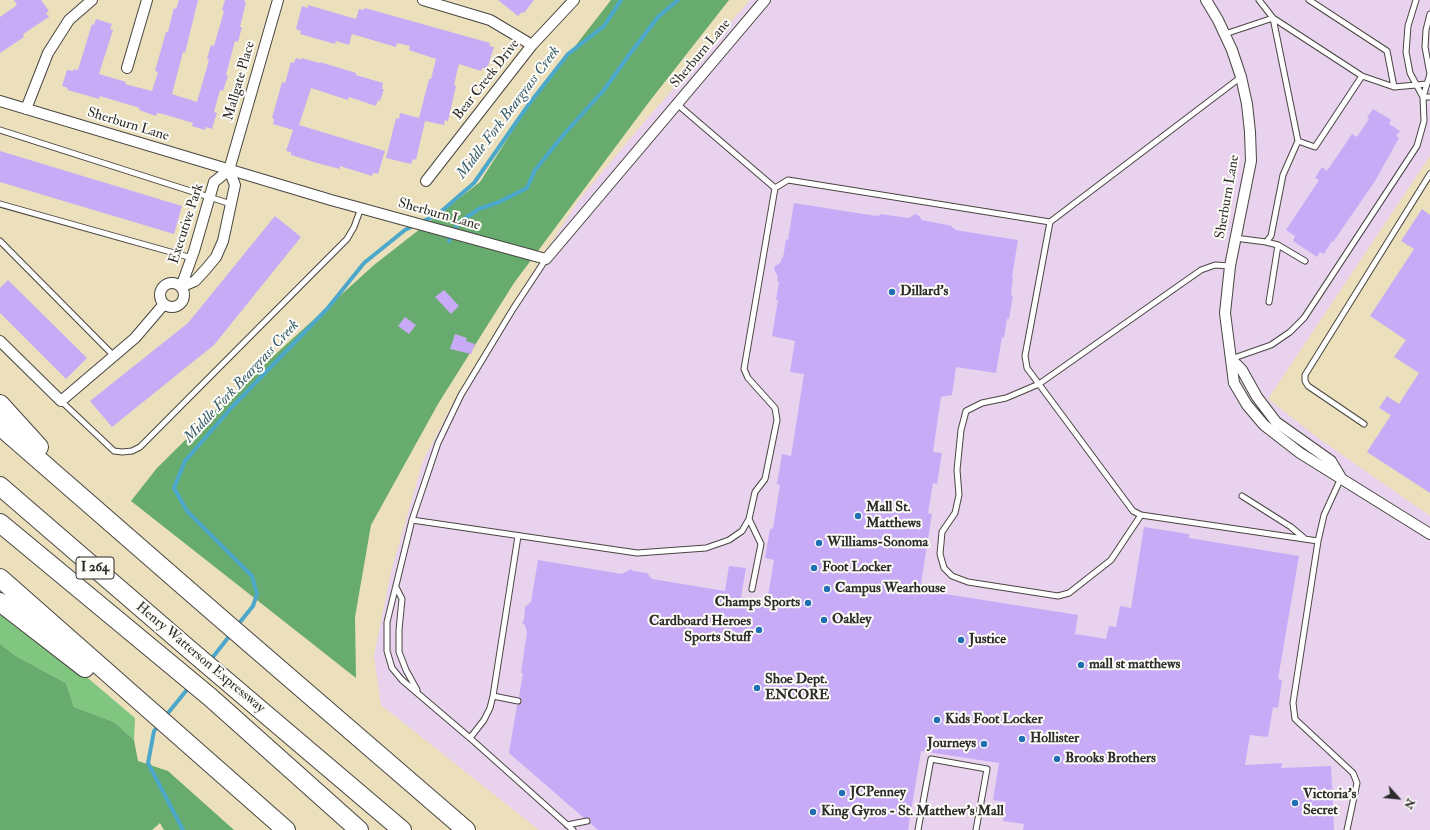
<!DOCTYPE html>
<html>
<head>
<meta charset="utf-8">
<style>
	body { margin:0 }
	#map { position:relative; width:1430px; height:830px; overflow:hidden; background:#ecdfbc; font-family:"IM FELL Double Pica",serif }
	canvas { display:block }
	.north { position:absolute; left:1378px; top:778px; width:40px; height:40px; -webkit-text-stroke:3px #fdfcf7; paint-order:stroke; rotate:117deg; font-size:11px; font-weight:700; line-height:16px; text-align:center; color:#2b2b2b }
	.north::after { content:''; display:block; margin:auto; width:14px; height:18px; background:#2b2b2b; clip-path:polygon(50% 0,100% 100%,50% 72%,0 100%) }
</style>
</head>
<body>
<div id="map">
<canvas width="1430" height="830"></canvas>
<div class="north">N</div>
</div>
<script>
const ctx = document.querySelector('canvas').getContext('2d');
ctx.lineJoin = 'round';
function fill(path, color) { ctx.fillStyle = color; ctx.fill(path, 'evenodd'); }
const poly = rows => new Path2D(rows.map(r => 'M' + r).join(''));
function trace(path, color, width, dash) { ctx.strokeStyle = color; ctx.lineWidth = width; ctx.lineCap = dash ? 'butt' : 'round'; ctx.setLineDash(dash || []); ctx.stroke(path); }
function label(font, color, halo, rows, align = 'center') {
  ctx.font = font + ' "IM FELL Double Pica",serif'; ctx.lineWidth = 4; ctx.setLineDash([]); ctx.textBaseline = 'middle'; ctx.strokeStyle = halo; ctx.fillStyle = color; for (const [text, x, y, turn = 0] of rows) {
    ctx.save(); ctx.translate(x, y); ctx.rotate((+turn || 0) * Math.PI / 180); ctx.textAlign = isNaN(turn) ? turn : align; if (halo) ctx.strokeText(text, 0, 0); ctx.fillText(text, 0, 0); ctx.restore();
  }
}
fill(poly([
	[750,0,1430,0,1430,156,1268,399,1318,438,1430,516,1430,830,539,830,381,705,374,656,391,572,423,461,459,392,531,275,578,201,639,128]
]), '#e8d2ee');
fill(poly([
	[0,610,50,646,135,718,134,740,114,722,74,707,66,683,16,656,0,644]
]), '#81c680');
fill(poly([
	[611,0,729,0,649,102,514,283,438,404,371,525,355,617,356,678,131,501,157,468,237,389,374,265,480,182,527,108],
	[0,644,16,656,66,683,74,707,114,722,134,740,138,761,168,771,234,830,164,830,160,823,152,830,0,830]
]), '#68ab6e');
trace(poly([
	[421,222,437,215,474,183,529,104,568,54,604,26,621,0],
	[449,241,458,223,479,209,499,202,527,188,535,170,565,133,604,90,629,55,658,17,678,0],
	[236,627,253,606,257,594,252,576,187,511,174,488,185,461,232,407,327,309,364,263,405,230,415,225],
	[209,662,231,634],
	[164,718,190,686],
	[159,725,154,731,148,763,183,830]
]), '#4ca8ca', 4);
fill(poly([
	[14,0,41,0,49,11,46,13,49,17,23,34,24,37,0,53,0,17,17,5],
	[179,0,198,0,185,53,183,52,172,94,197,102,209,60,207,59,211,45,214,46,224,11,222,10,225,0,245,0,244,2,246,2,240,27,242,27,238,42,235,41,226,75,228,76,223,91,220,90,214,112,217,113,212,129,206,127,205,130,192,126,193,123,163,114,157,113,156,116,139,110,140,108,100,96,99,99,82,94,67,90,68,88,62,86,67,70,73,71,74,69,78,70,92,24,94,25,96,19,112,24,110,29,113,30,99,74,126,82,125,84,152,91,158,72,155,71,166,32,168,32,174,8,176,9],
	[498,0,534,0,524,13,522,12,518,16],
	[308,5,356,19,359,9,364,10,365,8,490,43,489,46,494,47,487,69,482,68,481,71,459,64,454,85,456,86,448,121,445,120,444,125,425,121,416,160,413,159,411,164,386,158,396,118,399,119,400,113,419,118,429,79,431,79,436,59,409,50,410,46,397,43,396,47,352,34,349,45,336,41,335,44,300,34,301,31,296,29,302,6,308,8],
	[296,58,301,60,301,58,320,63,320,62,356,73,356,75,383,83,382,89,384,89,380,101,378,100,376,106,349,97,348,100,311,88,299,125,385,151,378,174,373,173,372,176,340,166,340,169,317,163,291,155,291,152,286,151,293,130,273,124,274,119,272,118,282,82,285,83,291,62,294,63],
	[1373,109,1391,120,1389,124,1400,131,1396,136,1399,138,1375,181,1333,242,1332,241,1324,254,1320,252,1317,257,1293,241,1295,236,1286,230,1319,180,1315,178,1322,167,1327,171,1352,134,1357,137,1369,119,1367,118],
	[0,151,182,206,174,234,0,182],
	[794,203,876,216,876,215,879,216,880,214,909,218,915,214,919,216,922,220,952,226,952,228,955,228,955,230,1018,240,1012,277,1013,277,1011,295,1013,296,1009,319,1007,319,1004,338,1002,337,996,373,956,367,952,395,941,397,933,452,942,453,937,484,933,483,928,513,932,514,920,590,1078,615,1075,634,1106,639,1109,626,1116,627,1120,606,1131,608,1144,527,1189,534,1189,538,1299,556,1278,679,1282,680,1278,708,1273,707,1268,737,1250,735,1245,765,1282,763,1281,768,1331,766,1334,830,1023,830,1024,824,1003,821,1006,802,993,800,999,763,921,751,908,830,598,830,590,823,591,821,590,818,584,818,509,753,517,705,521,704,522,701,521,698,519,697,523,673,521,673,527,632,525,625,522,623,524,620,525,607,531,602,538,560,622,574,631,569,633,571,647,573,652,579,725,591,729,566,746,568,741,597,767,602,774,560,765,558,770,529,773,528,780,485,777,484,782,454,791,456,804,374,790,372,795,341,772,336,778,300,776,300,779,282,777,281,778,276,775,272,774,267,781,262,781,258,783,258,786,239,788,240],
	[1422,209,1430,215,1430,493,1367,452,1391,415,1379,408,1387,396,1399,404,1419,373,1394,357,1406,340,1370,316,1414,249,1401,241],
	[275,216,301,237,214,345,112,427,90,401,188,323],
	[8,280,87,358,66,379,0,313,0,288],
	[444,290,459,306,451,314,435,297],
	[405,317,416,325,409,334,398,326],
	[455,334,467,338,466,341,475,344,471,354,450,349]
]), '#c8abf6');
const lane = poly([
	[1259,0,1273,18,1362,76],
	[1416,0,1408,26,1406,52,1410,73,1423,97],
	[1273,18,1298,141,1315,147,1362,76,1394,87,1387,51,1309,0],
	[1225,34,1273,18],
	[1394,87,1427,84],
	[1423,97,1430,97],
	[0,130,231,204],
	[775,188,788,180,1050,222,1241,77],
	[0,204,192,258],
	[1050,222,1025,356,1027,368,1133,511,1141,515,1318,541],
	[1235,238,1266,242,1271,236,1283,175,1298,141],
	[0,241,114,356],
	[1266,242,1278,245,1269,302],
	[1278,245,1305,261],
	[546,259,513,309,461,395,438,443,412,520,387,622,387,651,392,668,402,680,470,738,573,830],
	[1231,359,1271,345,1290,332,1304,318,1417,146,1424,121,1423,97,1430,74,1425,47,1426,30,1430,14],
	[61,401,114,451,122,452,132,451,140,447,347,239,354,227,361,208],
	[1364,424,1308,386,1305,381,1305,375,1430,174],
	[1341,478,1324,515,1318,541,1293,703,1295,719,1353,773,1357,783,1347,830],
	[1242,496,1291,527,1304,538],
	[1141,515,1111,560,1069,593,1058,596,968,582,952,576,944,568,940,554,942,532,955,513,959,495,957,470,961,430,966,411,982,403,1006,398,1039,384,1201,270,1215,265,1230,266],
	[749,519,761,544,752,589],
	[412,520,637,553,706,548,729,540,742,531,749,519,755,492,765,479,777,420,775,408,748,378,744,369,775,188,677,104],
	[396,587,402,599,399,630,399,652,406,670,417,690],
	[493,696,518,701],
	[470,738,484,720,490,708,493,696,518,536],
	[567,825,587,821],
	[918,830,931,759,987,769,976,830]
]);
const street = poly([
	[423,0,490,20,532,45],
	[1206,0,1218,20,1232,50,1241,77,1247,104,1250,132,1251,161,1230,266,1225,313,1234,383,1247,405,1264,425,1300,453,1430,534],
	[127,68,147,0],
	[0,101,331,200,546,259,765,0],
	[26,109,48,53,69,20,92,0],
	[229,170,235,185,223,241,216,257,206,269,195,281,181,287,194,251,214,182,229,170],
	[229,170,278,0],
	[426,181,532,45,574,0],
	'160 295a12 12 0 1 1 24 0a12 12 0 1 1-24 0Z',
	[0,341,61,401,135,338,164,304],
	[1231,359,1242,370,1257,397,1276,422,1331,461,1340,476]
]);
const highway = poly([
	[0,404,39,447],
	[0,426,218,616,466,830],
	[0,486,190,650,402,830],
	[0,523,210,697,359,830],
	[0,578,286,830],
	[0,602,85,668]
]);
trace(lane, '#484641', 7);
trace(street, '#484641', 12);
trace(highway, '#484641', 20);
trace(lane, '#fff', 5);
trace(street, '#fff', 10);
trace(highway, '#fff', 18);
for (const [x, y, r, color] of [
	[892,292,4,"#1f6fb2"],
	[858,516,4,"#1f6fb2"],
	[819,543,4,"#1f6fb2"],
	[814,568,4,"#1f6fb2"],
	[827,589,4,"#1f6fb2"],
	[808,603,4,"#1f6fb2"],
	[824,620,4,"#1f6fb2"],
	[759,630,4,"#1f6fb2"],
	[961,640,4,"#1f6fb2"],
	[1081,665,4,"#1f6fb2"],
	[757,688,4,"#1f6fb2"],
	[937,720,4,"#1f6fb2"],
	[1022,739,4,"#1f6fb2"],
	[984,744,4,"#1f6fb2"],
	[1057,759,4,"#1f6fb2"],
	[842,793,4,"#1f6fb2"],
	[1295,803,4,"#1f6fb2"],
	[813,812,4,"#1f6fb2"]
]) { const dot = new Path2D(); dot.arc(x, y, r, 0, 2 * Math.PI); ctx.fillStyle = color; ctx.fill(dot); trace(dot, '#fdfcf7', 1.5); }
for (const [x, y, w] of [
	[95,568,38]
]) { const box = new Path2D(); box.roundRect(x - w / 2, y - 11, w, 22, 3); ctx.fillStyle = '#fdfcf7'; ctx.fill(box); trace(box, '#2b2b2b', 1); }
label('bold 13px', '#2b2b2b', null, [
	["I 264",95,568]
]);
label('14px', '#2b2b2b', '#fdfcf7', [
	["Sherburn Lane",701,54,-50],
	["Bear Creek Drive",487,80,-52],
	["Mallgate Place",240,81,-74],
	["Sherburn Lane",128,125,17],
	["Sherburn Lane",1228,197,-80],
	["Sherburn Lane",439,215,16],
	["Executive Park",187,224,-72],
	["Henry Watterson Expressway",200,658,40]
]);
label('bold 14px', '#2b2b2b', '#fdfcf7', [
	["Dillard's",900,292],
	["Mall St.",866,508],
	["Matthews",866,524],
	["Williams-Sonoma",827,543],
	["Foot Locker",822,568],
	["Campus Wearhouse",835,589],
	["Champs Sports",800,603,"right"],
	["Oakley",832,620],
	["Cardboard Heroes",751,622,"right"],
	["Sports Stuff",751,638,"right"],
	["Justice",969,640],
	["mall st matthews",1089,665],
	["Shoe Dept.",765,680],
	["ENCORE",765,696],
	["Kids Foot Locker",945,720],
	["Hollister",1030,739],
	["Journeys",976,744,"right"],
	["Brooks Brothers",1065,759],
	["JCPenney",850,793],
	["Victoria's",1303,795],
	["Secret",1303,811],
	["King Gyros - St. Matthew’s Mall",821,812]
], 'left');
label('italic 15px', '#385d6b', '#fdfcf7', [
	["Middle Fork Beargrass Creek",509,113,-53],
	["Middle Fork Beargrass Creek",242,382,-47]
]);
</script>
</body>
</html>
